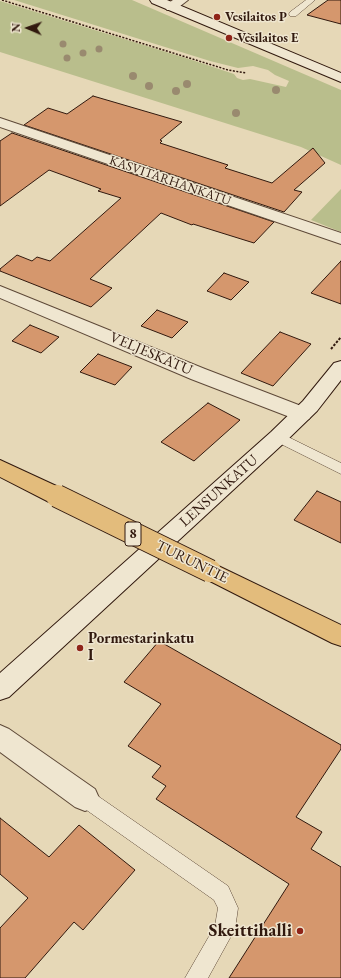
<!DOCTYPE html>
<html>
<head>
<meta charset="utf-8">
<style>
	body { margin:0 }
	#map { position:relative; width:341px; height:978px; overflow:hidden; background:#e6d8b7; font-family:"EB Garamond",serif }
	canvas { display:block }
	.north { position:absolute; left:8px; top:8px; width:40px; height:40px; -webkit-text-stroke:3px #efe6d0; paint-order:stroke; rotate:272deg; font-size:11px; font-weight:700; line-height:16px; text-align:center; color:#31190e }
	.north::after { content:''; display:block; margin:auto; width:14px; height:18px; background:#31190e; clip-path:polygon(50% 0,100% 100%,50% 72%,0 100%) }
</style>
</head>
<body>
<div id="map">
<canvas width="341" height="978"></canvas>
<div class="north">N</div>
</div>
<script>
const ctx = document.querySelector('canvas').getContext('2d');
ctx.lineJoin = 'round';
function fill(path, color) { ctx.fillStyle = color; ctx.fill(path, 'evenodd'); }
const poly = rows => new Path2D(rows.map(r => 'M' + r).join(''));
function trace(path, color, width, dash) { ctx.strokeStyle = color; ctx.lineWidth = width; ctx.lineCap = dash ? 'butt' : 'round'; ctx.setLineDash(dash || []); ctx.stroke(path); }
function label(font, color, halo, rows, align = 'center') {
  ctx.font = font + ' "EB Garamond",serif'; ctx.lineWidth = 3; ctx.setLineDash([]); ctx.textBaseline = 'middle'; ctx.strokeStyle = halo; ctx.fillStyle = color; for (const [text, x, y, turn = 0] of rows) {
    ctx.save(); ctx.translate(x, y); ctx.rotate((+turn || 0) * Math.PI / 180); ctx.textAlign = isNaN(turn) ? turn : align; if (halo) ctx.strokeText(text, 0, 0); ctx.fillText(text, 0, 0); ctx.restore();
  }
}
fill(poly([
	[14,0,132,0,341,90,341,165,301,147,0,52,0,1,189,59,234,74,237,78,243,80,250,79,286,87,289,81,275,75,268,70,253,66,238,68,210,61],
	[341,189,341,232,311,220]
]), '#b9be8c');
const building = poly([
	[328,0,341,0,341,24,307,15,328,0],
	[93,96,182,122,160,140,162,141,160,143,228,165,225,168,272,183,313,148,325,163,294,190,302,192,284,212,24,125,48,108,67,114,93,96],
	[12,133,274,222,254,243,193,224,192,225,161,213,90,279,112,288,91,307,0,271,0,269,17,255,32,261,37,257,50,261,121,198,98,191,101,189,49,170,0,206,0,141,12,133],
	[341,261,341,304,311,293,341,261],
	[224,273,249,282,231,300,207,291,224,273],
	[157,310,188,322,172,338,141,326,157,310],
	[30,325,59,337,41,353,12,341,30,325],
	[280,332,311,344,273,386,241,373,280,332],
	[98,354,132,367,115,385,80,372,98,354],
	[208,403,240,420,194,461,161,442,208,403],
	[317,491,341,502,341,543,294,520,317,491],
	[159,641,341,745,341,749,296,817,322,832,311,849,341,867,341,978,229,978,289,884,156,799,166,786,152,777,161,766,128,746,161,704,124,682,159,641],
	[0,818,49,857,79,825,135,870,83,930,74,922,25,978,0,978,0,928,28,898,0,874,0,818]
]);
fill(building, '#d5976d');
trace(building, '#31190e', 1);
const service = poly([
	[306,0,315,0,296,16,290,16,289,14,290,12,306,0],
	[278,432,341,463,341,474,273,440,271,437,273,434,278,432],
	[85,789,92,792,228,886,238,908,235,929,208,978,185,978,215,926,218,908,214,900,78,804,75,798,78,792,85,789]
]);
const minor = poly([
	[173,0,188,0,175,10,167,10,165,7,167,4,173,0],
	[0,118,341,233,341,244,0,127,0,118],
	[0,286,205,369,309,409,312,414,309,419,302,421,295,419,191,379,0,298,0,286],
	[0,725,9,729,95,789,99,798,95,807,85,811,75,807,0,752,0,725]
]);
const secondary = poly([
	[150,0,167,0,341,73,341,82,152,3,150,0],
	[341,361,341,380,317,411,285,442,9,697,0,700,0,673,271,432,303,401,334,363,341,361]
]);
const trunk = poly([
	[0,460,65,490,68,496,65,502,57,504,49,502,0,477,0,460],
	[210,562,341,625,341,646,332,643,202,577,198,571,202,565,210,562]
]);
trace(service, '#5e4938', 1);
trace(minor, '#5e4938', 2);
trace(secondary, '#31190e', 2);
trace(trunk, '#31190e', 2);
trace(poly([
	[2,0,228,70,246,73]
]), '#31190e', 1.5, [2, 1.5]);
trace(poly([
	[331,349,341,337]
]), '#31190e', 2, [2.5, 1.5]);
fill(service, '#efe6d0');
fill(minor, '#efe6d0');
fill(secondary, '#efe6d0');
fill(trunk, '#e3bc7c');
const trunkBridge = poly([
	[57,496,210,571]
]);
trace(trunkBridge, '#31190e', 24, []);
trace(trunkBridge, '#e3bc7c', 22);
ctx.fillStyle = '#998a6f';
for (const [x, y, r] of [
	[63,44,3.5],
	[99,49,3.5],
	[83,53,3.5],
	[67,58,3.5],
	[133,76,4],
	[187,84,4],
	[149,86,4],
	[276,90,4],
	[176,91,4],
	[236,113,4]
]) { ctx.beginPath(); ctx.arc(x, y, r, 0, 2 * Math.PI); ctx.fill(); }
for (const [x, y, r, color] of [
	[217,17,4,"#8f2418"],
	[229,38,4,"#8f2418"],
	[80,648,4,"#8f2418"],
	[300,931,4,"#8f2418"]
]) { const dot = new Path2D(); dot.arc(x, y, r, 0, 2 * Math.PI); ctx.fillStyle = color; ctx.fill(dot); trace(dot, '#efe6d0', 1.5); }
label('bold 13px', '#31190e', '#efe6d0', [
	["Vesilaitos P",225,17],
	["Vesilaitos E",237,38]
], 'left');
label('13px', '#31190e', '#efe6d0', [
	["KASVITARHANKATU",170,181,19]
]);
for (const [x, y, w] of [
	[133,534,16]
]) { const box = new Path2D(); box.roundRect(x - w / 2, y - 12, w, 24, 3); ctx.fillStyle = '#efe6d0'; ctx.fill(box); trace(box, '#31190e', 1); }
label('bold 14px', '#31190e', null, [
	["8",133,534]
]);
label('15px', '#31190e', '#efe6d0', [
	["VELJESKATU",151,354,23],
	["LENSUNKATU",219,491,-42],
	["TURUNTIE",192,562,26]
]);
label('bold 15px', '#31190e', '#efe6d0', [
	["Pormestarinkatu",88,639],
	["I",88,656]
], 'left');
label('bold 18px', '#31190e', '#efe6d0', [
	["Skeittihalli",292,931]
], 'right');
</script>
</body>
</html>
